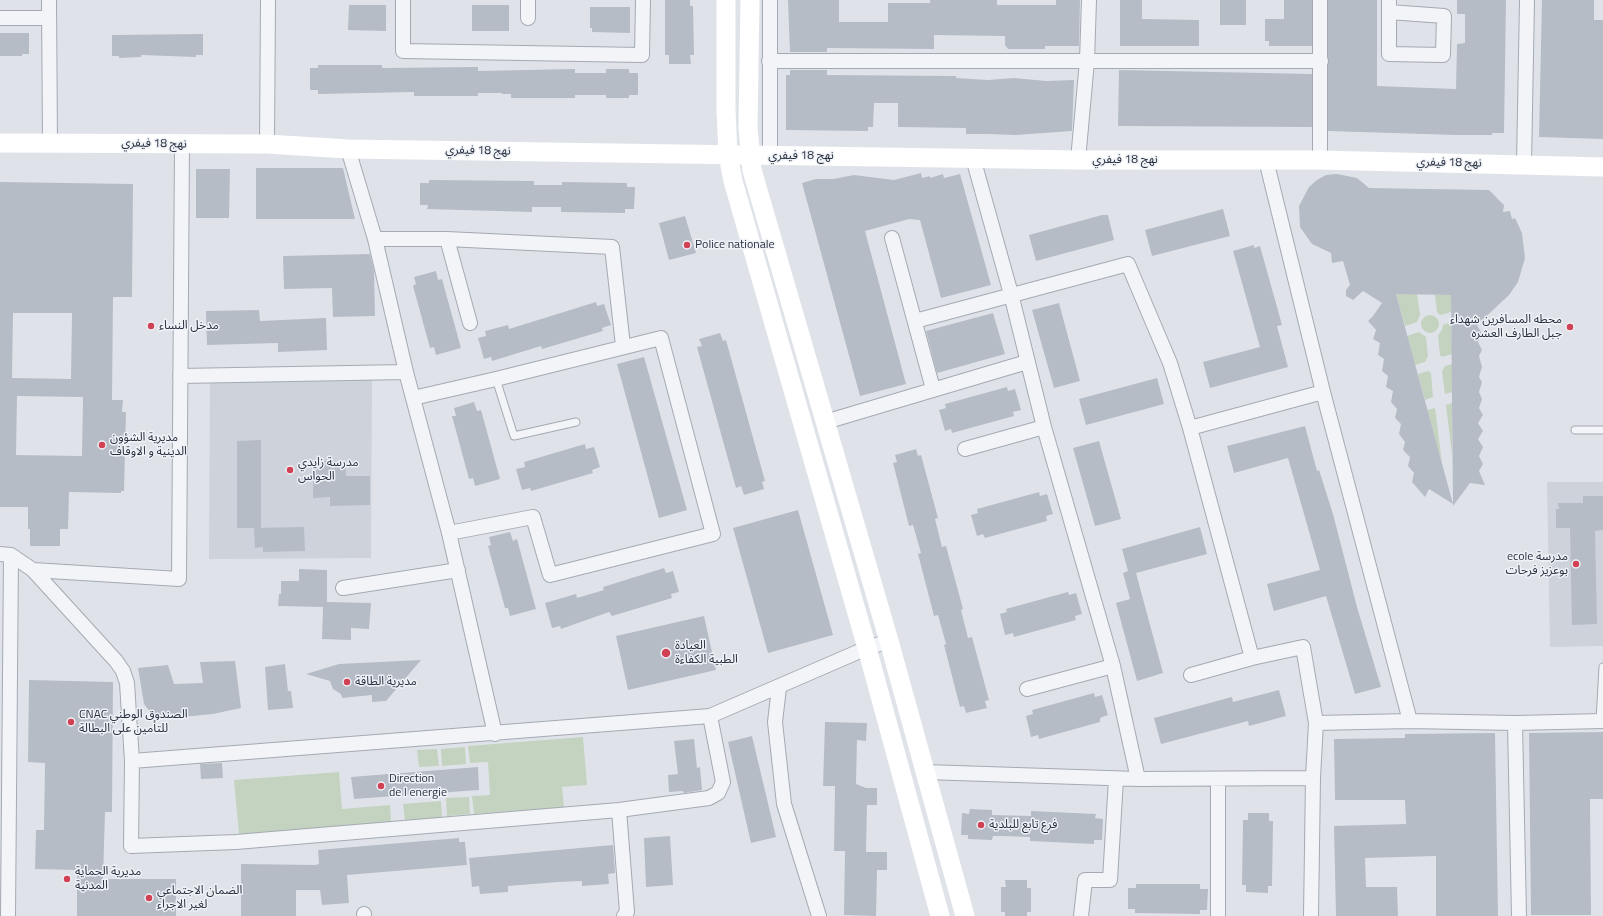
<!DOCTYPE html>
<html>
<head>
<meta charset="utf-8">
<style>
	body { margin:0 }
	canvas { display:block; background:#dfe3e9 }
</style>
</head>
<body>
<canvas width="1603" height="916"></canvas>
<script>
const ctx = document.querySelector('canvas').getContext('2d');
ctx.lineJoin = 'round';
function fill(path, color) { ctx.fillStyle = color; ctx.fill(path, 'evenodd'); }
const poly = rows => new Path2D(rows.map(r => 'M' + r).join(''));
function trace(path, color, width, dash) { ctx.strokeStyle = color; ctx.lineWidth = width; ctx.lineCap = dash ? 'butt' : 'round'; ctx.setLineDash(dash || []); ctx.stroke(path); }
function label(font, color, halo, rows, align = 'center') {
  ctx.font = font + ' "Titillium Web","Noto Sans Arabic",sans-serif'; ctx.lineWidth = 3; ctx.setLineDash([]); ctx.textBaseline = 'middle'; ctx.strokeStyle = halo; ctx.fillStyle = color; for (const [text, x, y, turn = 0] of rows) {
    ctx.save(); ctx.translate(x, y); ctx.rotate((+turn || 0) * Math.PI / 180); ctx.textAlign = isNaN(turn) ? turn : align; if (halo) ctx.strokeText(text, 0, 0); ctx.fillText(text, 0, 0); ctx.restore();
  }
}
fill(poly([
	[372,379,371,558,209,559,210,382],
	[1547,482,1603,482,1603,646,1550,647]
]), '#cdd2db');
fill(poly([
	[1396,294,1417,294,1420,315,1417,322,1405,326],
	[1435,295,1451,295,1451,312,1440,315,1437,312],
	'1421 324a9 9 0 1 1 18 0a9 9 0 1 1-18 0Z',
	[1451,322,1452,354,1442,357,1440,355,1438,335,1442,330,1443,325],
	[1419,332,1426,337,1428,356,1425,362,1415,365,1407,336],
	[1452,364,1452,392,1445,394,1442,371,1445,366],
	[1428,371,1431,373,1433,397,1425,400,1418,374],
	[1452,403,1452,455,1446,405],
	[1435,408,1442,463,1427,410],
	[583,737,587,785,562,787,564,807,474,814,472,796,490,795,488,762,470,763,468,746],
	[465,747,466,764,442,766,441,749],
	[437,749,439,766,419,767,417,750],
	[339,772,342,809,390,805,391,822,239,834,234,780],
	[469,797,470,814,447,816,446,798],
	[441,801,442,819,405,821,403,804]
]), '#c4d3c0');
fill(poly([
	[665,0,690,0,690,6,693,6,694,55,690,55,691,64,669,64,669,55,665,55],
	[788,0,839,0,839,22,888,22,888,3,930,3,930,0,997,0,997,5,1056,5,1056,0,1080,0,1079,46,1045,46,1045,49,1008,49,1005,45,1005,36,934,35,934,49,827,48,827,52,790,52],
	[1120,0,1142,0,1142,19,1199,20,1199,46,1120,46],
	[1220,0,1246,0,1246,25,1220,25],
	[1284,0,1312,0,1312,46,1269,46,1269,41,1265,41,1265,19,1284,19],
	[1328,0,1377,0,1377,86,1456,89,1457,44,1465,43,1465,14,1457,14,1457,0,1506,0,1504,133,1492,133,1492,135,1456,135,1328,131],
	[1542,0,1594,0,1594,20,1603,20,1603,139,1539,137],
	[349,5,386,5,386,31,348,30],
	[472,5,509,5,509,31,472,31],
	[590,7,630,7,630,33,592,32,592,28,590,28],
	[0,33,29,33,29,54,22,54,22,56,0,56],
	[203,34,203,55,196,55,196,57,141,55,141,57,119,58,119,56,112,56,112,35],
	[318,65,382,65,382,68,478,67,478,71,575,69,575,73,606,73,606,69,629,69,629,73,638,73,638,95,629,95,629,98,606,98,606,95,575,95,575,98,511,98,511,94,502,94,502,93,478,93,478,96,414,96,414,92,318,94,318,90,310,90,310,68,318,68],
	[790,70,827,70,827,75,956,76,956,78,988,80,1014,78,1046,81,1074,80,1072,131,1016,135,987,134,966,134,966,128,898,127,898,103,874,103,873,127,868,127,868,131,786,130,786,75,790,75],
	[1119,70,1312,74,1312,127,1118,126],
	[256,168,343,168,355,219,256,219],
	[196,169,230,169,229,218,196,218],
	[921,173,922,178,930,176,930,178,943,174,944,178,960,174,991,285,941,298,920,220,909,219,865,231,906,384,860,396,802,183,816,179,833,179,854,175,894,180],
	[1337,174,1357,178,1369,188,1489,190,1504,205,1503,212,1510,211,1512,219,1515,218,1522,233,1525,258,1518,282,1509,295,1477,325,1482,334,1478,342,1482,350,1479,356,1482,367,1479,377,1482,382,1479,392,1482,399,1479,408,1483,415,1478,423,1483,431,1478,439,1483,447,1479,456,1483,464,1479,471,1485,485,1470,483,1453,506,1451,295,1396,294,1453,504,1429,489,1425,497,1412,482,1414,473,1408,466,1410,457,1403,450,1405,442,1399,434,1401,424,1395,418,1397,409,1391,402,1393,391,1386,387,1388,376,1382,371,1384,359,1378,355,1380,343,1373,339,1376,330,1368,321,1373,316,1382,303,1363,291,1353,300,1346,296,1346,290,1350,285,1343,261,1332,263,1331,253,1312,244,1300,227,1299,206,1309,187,1317,180,1326,175],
	[429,180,534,181,534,185,562,185,562,182,627,183,627,187,635,187,634,209,625,209,625,213,561,212,561,207,532,207,532,212,427,209,428,205,420,205,420,183,429,183],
	[0,182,133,184,132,297,113,297,112,400,123,400,122,412,126,412,124,491,121,491,121,493,69,492,68,529,60,529,60,546,30,546,30,529,28,529,28,507,0,507],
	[13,313,72,313,71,379,12,378],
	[17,396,83,397,82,456,16,455],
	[1223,209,1230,236,1152,256,1145,230],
	[1102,215,1108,215,1114,240,1036,261,1029,235],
	[685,216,696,253,669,260,659,223],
	[1254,245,1254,248,1260,246,1282,325,1277,326,1288,367,1210,388,1203,362,1260,347,1233,251],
	[370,254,374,271,375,316,333,317,332,288,284,289,283,256],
	[436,271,438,280,442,279,461,348,436,355,434,347,430,348,413,286,416,284,414,277],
	[596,302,597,306,604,304,611,325,602,328,603,331,542,349,541,346,492,361,491,357,484,359,478,338,486,336,485,331,508,325,509,329],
	[1059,303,1080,381,1054,388,1032,310],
	[259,310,260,321,326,318,327,350,278,352,278,343,207,345,206,311],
	[993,313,1005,354,937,373,926,331],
	[720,333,723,341,726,340,765,481,762,482,764,489,744,495,741,486,736,488,697,347,702,346,699,339],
	[644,357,687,510,659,518,617,364],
	[1157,378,1164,404,1086,425,1079,399],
	[1007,387,1008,391,1015,389,1021,410,1013,412,1014,416,952,433,951,429,945,431,939,410,946,408,945,404],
	[474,402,477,411,481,410,500,479,475,486,473,478,469,479,452,416,456,416,454,408],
	[1305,426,1317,471,1319,470,1333,514,1357,607,1381,687,1355,694,1326,596,1274,611,1272,605,1267,584,1320,570,1288,458,1234,473,1227,446],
	[261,440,261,528,237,528,237,441],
	[1099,441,1121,519,1095,526,1073,448],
	[585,444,586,449,594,447,600,467,592,470,593,473,531,491,530,488,522,490,516,469,525,467,524,462],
	[916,449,918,456,921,455,938,518,935,519,942,547,946,546,963,609,961,610,968,638,972,637,989,700,985,701,987,708,966,713,964,706,960,707,944,645,946,644,938,615,934,616,918,554,921,553,913,525,909,526,893,463,897,462,895,455],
	[314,461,345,461,346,476,370,476,370,505,330,506,330,497,313,498],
	[1039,492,1040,496,1047,494,1053,514,1046,516,1047,521,985,538,983,534,977,536,971,515,978,513,977,509],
	[1583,496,1603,496,1603,530,1595,531,1597,624,1572,625,1570,528,1556,528,1556,509,1559,509,1558,503,1583,503],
	[798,510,833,635,768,653,733,528],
	[304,527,305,551,263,552,263,547,255,548,254,528],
	[1200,527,1207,554,1136,573,1163,673,1137,681,1116,603,1130,599,1123,573,1128,571,1122,549],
	[510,532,513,541,517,539,536,609,510,616,508,608,505,608,488,546,491,545,489,537],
	[664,568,666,573,673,571,679,592,671,594,672,598,612,616,609,612,561,629,560,626,552,628,545,603,576,594,577,598,604,590,603,587],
	[299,569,327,570,327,602,371,603,369,629,351,628,351,640,322,639,323,607,278,606,279,594,281,594,281,581,299,581],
	[1068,592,1069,595,1076,593,1082,614,1075,616,1076,620,1014,637,1013,633,1005,635,1000,614,1007,612,1006,609],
	[704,616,716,670,628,690,616,636],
	[421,660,386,701,372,702,372,695,342,698,341,694,333,689,330,681,306,674,339,664],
	[235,661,241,708,213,714,171,718,152,714,144,704,138,668,168,665,174,684,203,683,200,662],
	[285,664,288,691,291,691,293,708,268,710,265,667],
	[29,680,113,682,112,812,105,812,103,879,176,879,176,916,77,916,77,870,35,869,36,830,44,830,45,763,28,762],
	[1279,690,1286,716,1249,726,1248,721,1161,744,1154,718,1232,697,1233,702],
	[1094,693,1095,697,1102,695,1108,715,1100,718,1100,722,1039,739,1038,735,1031,737,1026,716,1033,714,1032,710],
	[825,722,867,723,866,741,857,740,856,784,866,788,877,788,877,805,867,805,866,852,887,852,887,870,877,870,876,916,844,915,845,851,834,851,835,786,823,786],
	[1603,732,1603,799,1590,799,1591,915,1531,915,1529,733],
	[1495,733,1498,916,1436,916,1436,856,1365,858,1366,887,1397,887,1398,916,1336,916,1334,826,1406,824,1405,800,1335,800,1334,739,1405,738,1405,734],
	[752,736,776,837,751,843,728,742],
	[694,739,697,768,700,767,702,790,684,793,683,791,669,792,668,775,678,774,674,741],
	[222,763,223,778,201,779,200,764],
	[478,767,479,790,354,799,351,777],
	[970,809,992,810,992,815,1031,816,1031,811,1096,814,1095,818,1103,819,1102,840,1094,840,1094,844,1030,841,1030,837,1001,836,993,836,992,840,968,839,968,835,961,835,962,813,969,814],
	[1248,813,1269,813,1269,821,1273,821,1272,886,1268,886,1268,893,1246,892,1246,885,1242,885,1243,820,1248,820],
	[670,836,673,885,646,887,644,838],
	[459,838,459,842,465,842,467,865,347,875,349,903,322,905,320,890,296,890,296,916,241,916,241,864,315,865,319,864,318,850],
	[613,845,615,873,608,874,609,884,582,886,582,881,558,882,508,886,508,892,480,894,479,886,472,887,469,858],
	[1005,880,1027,880,1027,888,1031,888,1031,912,1027,912,1027,916,1005,916,1005,912,1001,912,1001,887,1006,887],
	[1136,884,1200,884,1200,889,1208,889,1207,910,1200,910,1200,914,1135,913,1135,909,1128,909,1128,888,1136,888]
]), '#b6bcc6');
const lane = poly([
	[496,379,514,436,576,422],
	[1575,430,1603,430],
	[1600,721,1603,667]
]);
const street = poly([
	[49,0,50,142],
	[403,0,403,51,642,55,643,0],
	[1389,0,1389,54,1443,55,1444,16,1389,12],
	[0,18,49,18],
	[528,18,528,0],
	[769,61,1321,61],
	[267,144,268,0],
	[348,149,375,239,406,372,449,533,495,734],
	[770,155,770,0],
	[1078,160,1087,61,1089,0],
	[1266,160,1323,392,1410,721],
	[1320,160,1320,0],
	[1524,165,1527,0],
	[892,238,933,389],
	[375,239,447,239,612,247,623,346],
	[447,239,470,323],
	[915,321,1128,264,1170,363,1190,428,1252,658],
	[180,376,406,372],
	[413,398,496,379,661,338,713,534,550,575,533,517,449,533],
	[825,422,1027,362],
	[1190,428,1323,392],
	[965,449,1044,427],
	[0,554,11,555,33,570,116,661,123,671,127,683,132,761],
	[33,570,179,579,182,144],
	[343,588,458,570],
	[1191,675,1252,658,1303,647,1316,723],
	[779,688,775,722,784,804,819,916],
	[1027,689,1113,666],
	[710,716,723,782,718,793,709,798,619,810,236,842,131,846,132,761,710,716,867,648,889,641],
	[1515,723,1603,721],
	[925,772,1138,779,1113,666,1044,427,1011,294,973,158],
	[1138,779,1313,778],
	[619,810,627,912,624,916],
	[8,916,11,555],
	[364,916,364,914],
	[1081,916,1085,880,1110,880,1116,779],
	[1218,916,1218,780],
	[1311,916,1313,778,1316,723,1410,721,1515,723,1519,916]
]);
trace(lane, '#a4aab3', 9);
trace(street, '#a4aab3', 16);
trace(lane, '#f2f4f7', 7);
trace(street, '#f2f4f7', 14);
trace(poly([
	[726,0,726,110,728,155,733,181,867,648,940,916],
	[750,0,748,128,752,170,889,641,965,916],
	[0,143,267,144,348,149,1078,160,1320,160,1603,167]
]), '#fff', 19);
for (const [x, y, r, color] of [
	[687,245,4,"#d04154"],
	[151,326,4,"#d04154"],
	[1570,327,4,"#d04154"],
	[102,445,4,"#d04154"],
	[290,470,4,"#d04154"],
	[1576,564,4,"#d04154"],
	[666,653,5,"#d04154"],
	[347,682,4,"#d04154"],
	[71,722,4,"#d04154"],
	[381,786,4,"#d04154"],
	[981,825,4,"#d04154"],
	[67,879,4,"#d04154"],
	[149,898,4,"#d04154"]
]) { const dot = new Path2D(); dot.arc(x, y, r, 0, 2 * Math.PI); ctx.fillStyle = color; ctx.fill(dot); trace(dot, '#eff2f6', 1.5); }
label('12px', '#283040', '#eff2f6', [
	["نهج 18 فيفري",154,144,1],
	["نهج 18 فيفري",478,151,1],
	["نهج 18 فيفري",801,156],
	["نهج 18 فيفري",1125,160],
	["نهج 18 فيفري",1449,163,1]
]);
label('12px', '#283040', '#eff2f6', [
	["Police nationale",695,245],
	["محطه المسافرين شهداء",1562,320,"right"],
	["جبل الطارف العشره",1562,334,"right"],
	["مدخل النساء",159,326],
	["مديرية الشؤون",110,438],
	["الدينية و الاوقاف",110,452],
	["مدرسة زايدي",298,463],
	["الحواس",298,477],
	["ecole مدرسة",1568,557,"right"],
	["بوعزيز فرحات",1568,571,"right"],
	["العيادة",675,646],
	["الطبية الكفاءة",675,660],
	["مديرية الطاقة",355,682],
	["CNAC الصندوق الوطني",79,715],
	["للتأمين على البطالة",79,729],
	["Direction",389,779],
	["de l energie",389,793],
	["فرع تابع للبلدية",989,825],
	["مديرية الحماية",75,872],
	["المدنية",75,886],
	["الضمان الاجتماعي",157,891],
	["لغير الاجراء",157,905]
], 'left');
</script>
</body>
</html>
